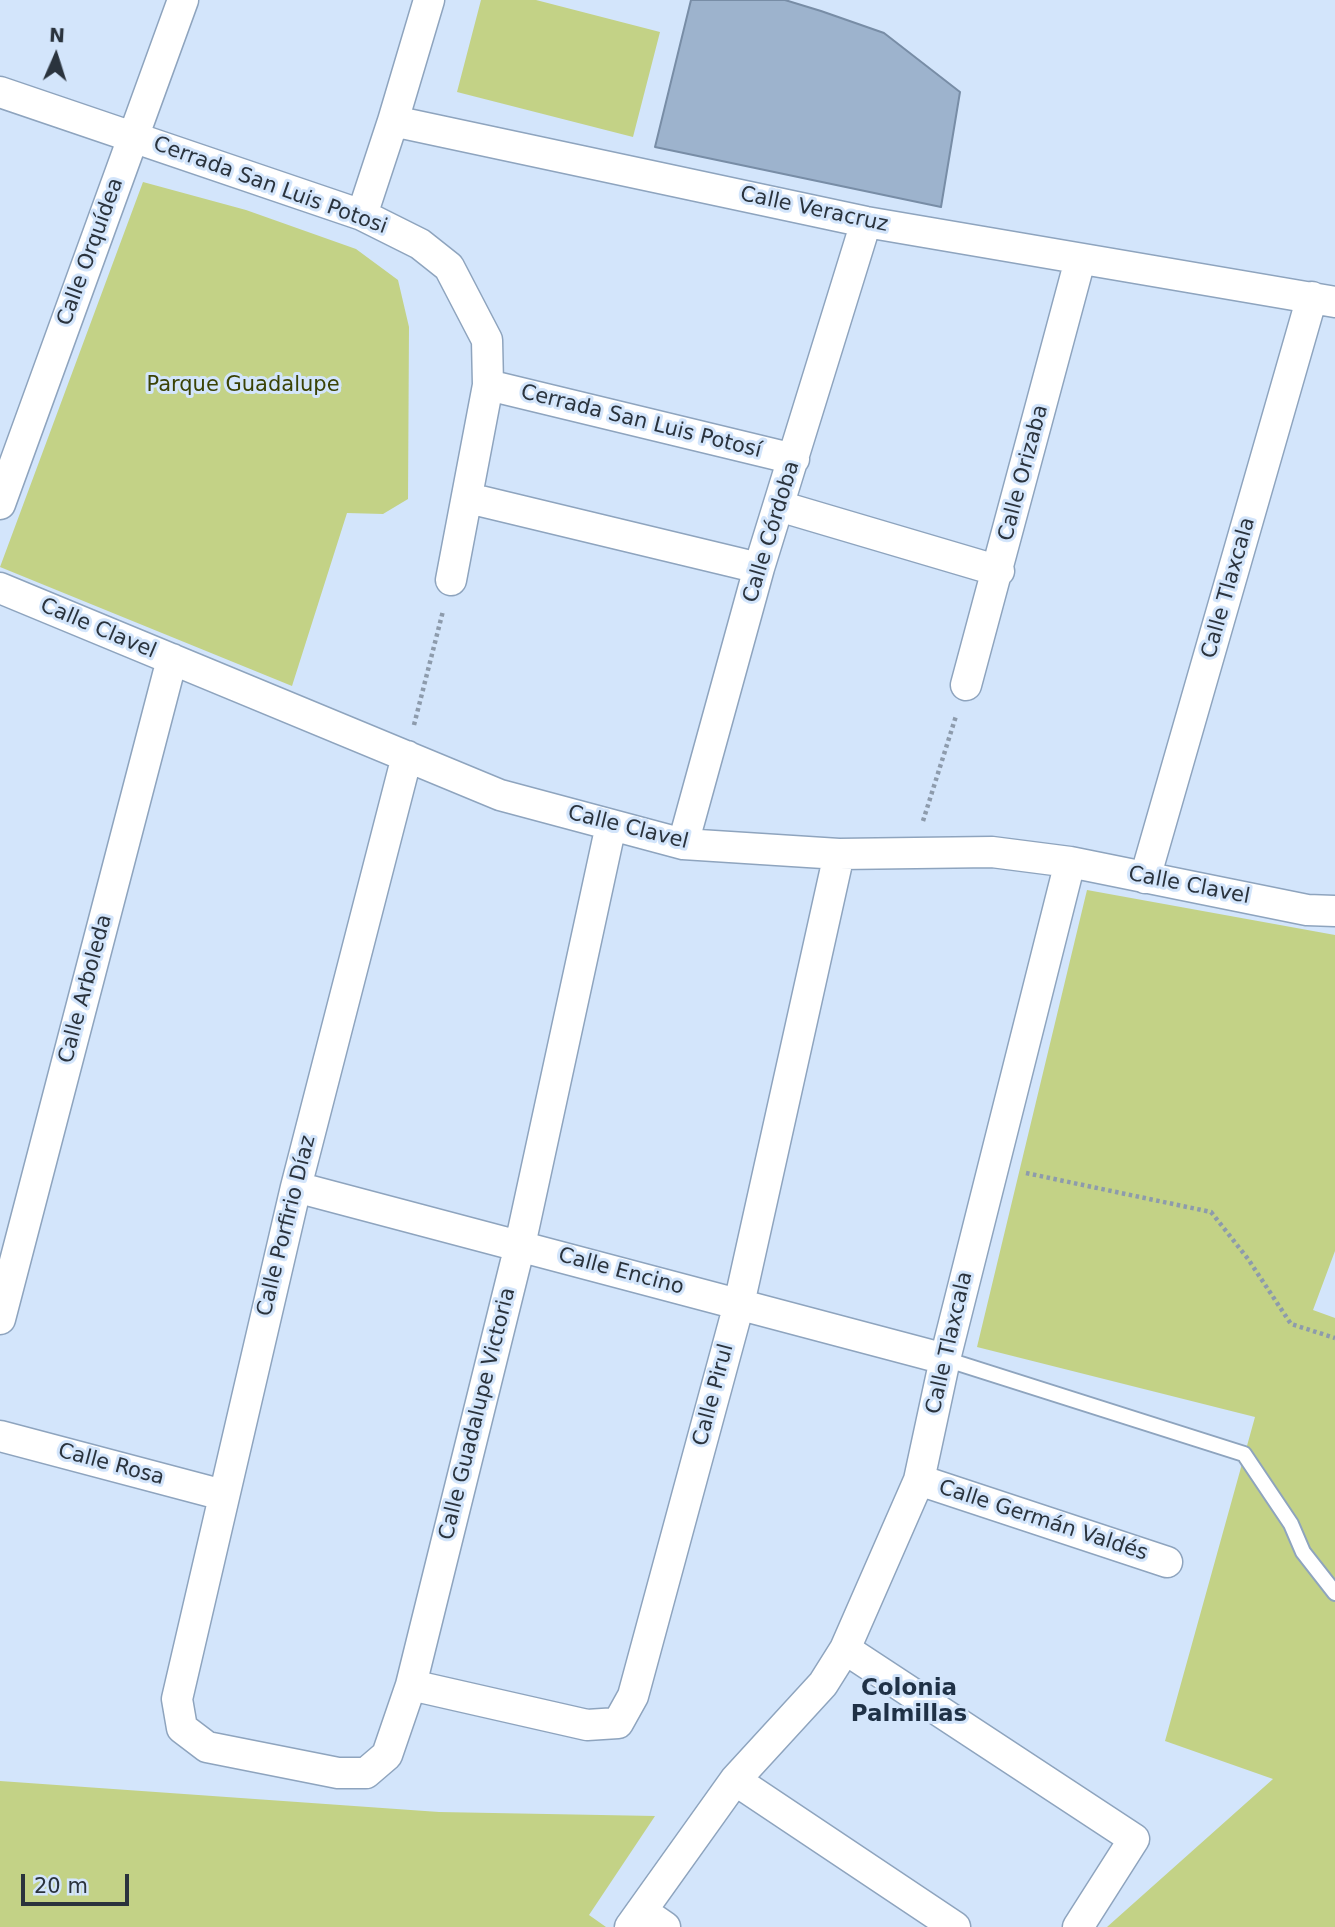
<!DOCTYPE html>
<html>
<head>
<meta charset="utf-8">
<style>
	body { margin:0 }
	#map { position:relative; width:1335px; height:1927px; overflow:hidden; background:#d3e5fb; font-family:"DejaVu Sans",sans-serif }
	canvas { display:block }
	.north { position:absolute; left:21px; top:21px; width:70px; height:70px; -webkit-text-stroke:5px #d3e5fb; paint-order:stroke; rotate:3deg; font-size:19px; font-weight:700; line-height:28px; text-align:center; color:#2a333d }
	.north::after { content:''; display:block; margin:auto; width:24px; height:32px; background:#2a333d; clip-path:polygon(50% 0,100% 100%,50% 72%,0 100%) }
	.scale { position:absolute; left:21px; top:1874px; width:108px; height:32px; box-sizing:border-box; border:4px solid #2a333d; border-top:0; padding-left:9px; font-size:21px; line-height:24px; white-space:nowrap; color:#2a333d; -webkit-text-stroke:5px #d3e5fb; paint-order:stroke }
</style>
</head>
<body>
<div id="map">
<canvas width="1335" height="1927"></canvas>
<div class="north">N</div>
<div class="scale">20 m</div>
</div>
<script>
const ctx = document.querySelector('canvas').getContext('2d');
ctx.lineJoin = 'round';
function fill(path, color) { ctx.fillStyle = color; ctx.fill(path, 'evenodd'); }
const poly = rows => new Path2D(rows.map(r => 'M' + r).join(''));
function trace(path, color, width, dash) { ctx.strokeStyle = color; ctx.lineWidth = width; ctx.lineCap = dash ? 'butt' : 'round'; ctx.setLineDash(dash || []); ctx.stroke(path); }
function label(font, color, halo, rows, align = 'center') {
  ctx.font = font + ' "DejaVu Sans",sans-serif'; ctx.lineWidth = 6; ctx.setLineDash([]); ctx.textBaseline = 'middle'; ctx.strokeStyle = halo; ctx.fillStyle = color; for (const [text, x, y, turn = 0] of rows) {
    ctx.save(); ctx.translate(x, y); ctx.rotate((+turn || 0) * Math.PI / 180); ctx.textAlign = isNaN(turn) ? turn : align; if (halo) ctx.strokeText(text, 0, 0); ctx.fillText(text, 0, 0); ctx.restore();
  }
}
fill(poly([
	[481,0,536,0,660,32,633,137,457,92],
	[143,182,246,210,356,249,398,280,409,327,408,499,383,514,347,513,292,686,0,567],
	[1087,890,1335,935,1335,1251,1313,1310,1335,1318,1335,1927,1107,1927,1273,1779,1165,1741,1255,1417,977,1347],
	[0,1781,439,1812,655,1816,589,1915,606,1927,0,1927]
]), '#c3d286');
const building = poly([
	[691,0,785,0,821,11,884,33,960,92,941,207,655,147,691,0]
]);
fill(building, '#9db3cd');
trace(building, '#788da6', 2);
const service = poly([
	[945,1359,1244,1454,1291,1524,1303,1552,1335,1593]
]);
const minor = poly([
	[0,92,362,215,420,244,449,267,487,340,488,385,451,580],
	[393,121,429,0],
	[362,215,393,121,866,222,1335,302],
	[488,385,794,459],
	[468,498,759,568],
	[0,504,183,0],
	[779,506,999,571],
	[0,588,500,795,683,844,839,854,992,852,1070,862,1307,910,1335,911],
	[966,685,1080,260],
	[407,756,296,1187,177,1699,182,1728,207,1747,338,1773,366,1773,387,1755,411,1685,520,1245,611,825],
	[683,844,759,568,866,222],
	[1145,878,1312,297],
	[296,1187,945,1359],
	[0,1319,172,659],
	[0,1436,223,1495],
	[919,1480,1167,1562],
	[845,1649,1134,1839,1078,1927],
	[411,1685,587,1725,618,1723,633,1696,739,1304,839,854],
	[735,1780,955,1927],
	[642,1911,665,1927],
	[630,1927,735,1780,823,1684,845,1649,919,1480,945,1359,1070,862]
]);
trace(service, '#8ea4be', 18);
trace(minor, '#8ea4be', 33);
trace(poly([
	[414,725,443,611],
	[923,821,956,716],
	[1026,1173,1211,1212,1248,1259,1291,1324,1335,1338]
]), '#8d9bac', 4.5, [3.5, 3.5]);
trace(service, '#fff', 14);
trace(minor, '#fff', 30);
label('21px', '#2a333d', '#d3e5fb', [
	["Cerrada San Luis Potosi",270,186,20],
	["Calle Veracruz",814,210,12],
	["Calle Orquídea",91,252,-70],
	["Cerrada San Luis Potosí",641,422,14],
	["Calle Orizaba",1024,473,-75],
	["Calle Córdoba",772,532,-73],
	["Calle Tlaxcala",1229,588,-74],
	["Calle Clavel",98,629,23],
	["Calle Clavel",628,828,14],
	["Calle Clavel",1189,886,11],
	["Calle Arboleda",86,989,-75],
	["Calle Porfirio Díaz",287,1226,-76],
	["Calle Encino",621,1272,15],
	["Calle Tlaxcala",950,1343,-77],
	["Calle Pirul",714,1395,-75],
	["Calle Guadalupe Victoria",478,1414,-76],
	["Calle Rosa",111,1465,15],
	["Calle Germán Valdés",1043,1521,18]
]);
label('21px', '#3a4205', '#d3e5fb', [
	["Parque Guadalupe",243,386]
]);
label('bold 23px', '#1f3146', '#d3e5fb', [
	["Colonia",909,1689],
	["Palmillas",909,1715]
]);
</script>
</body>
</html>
